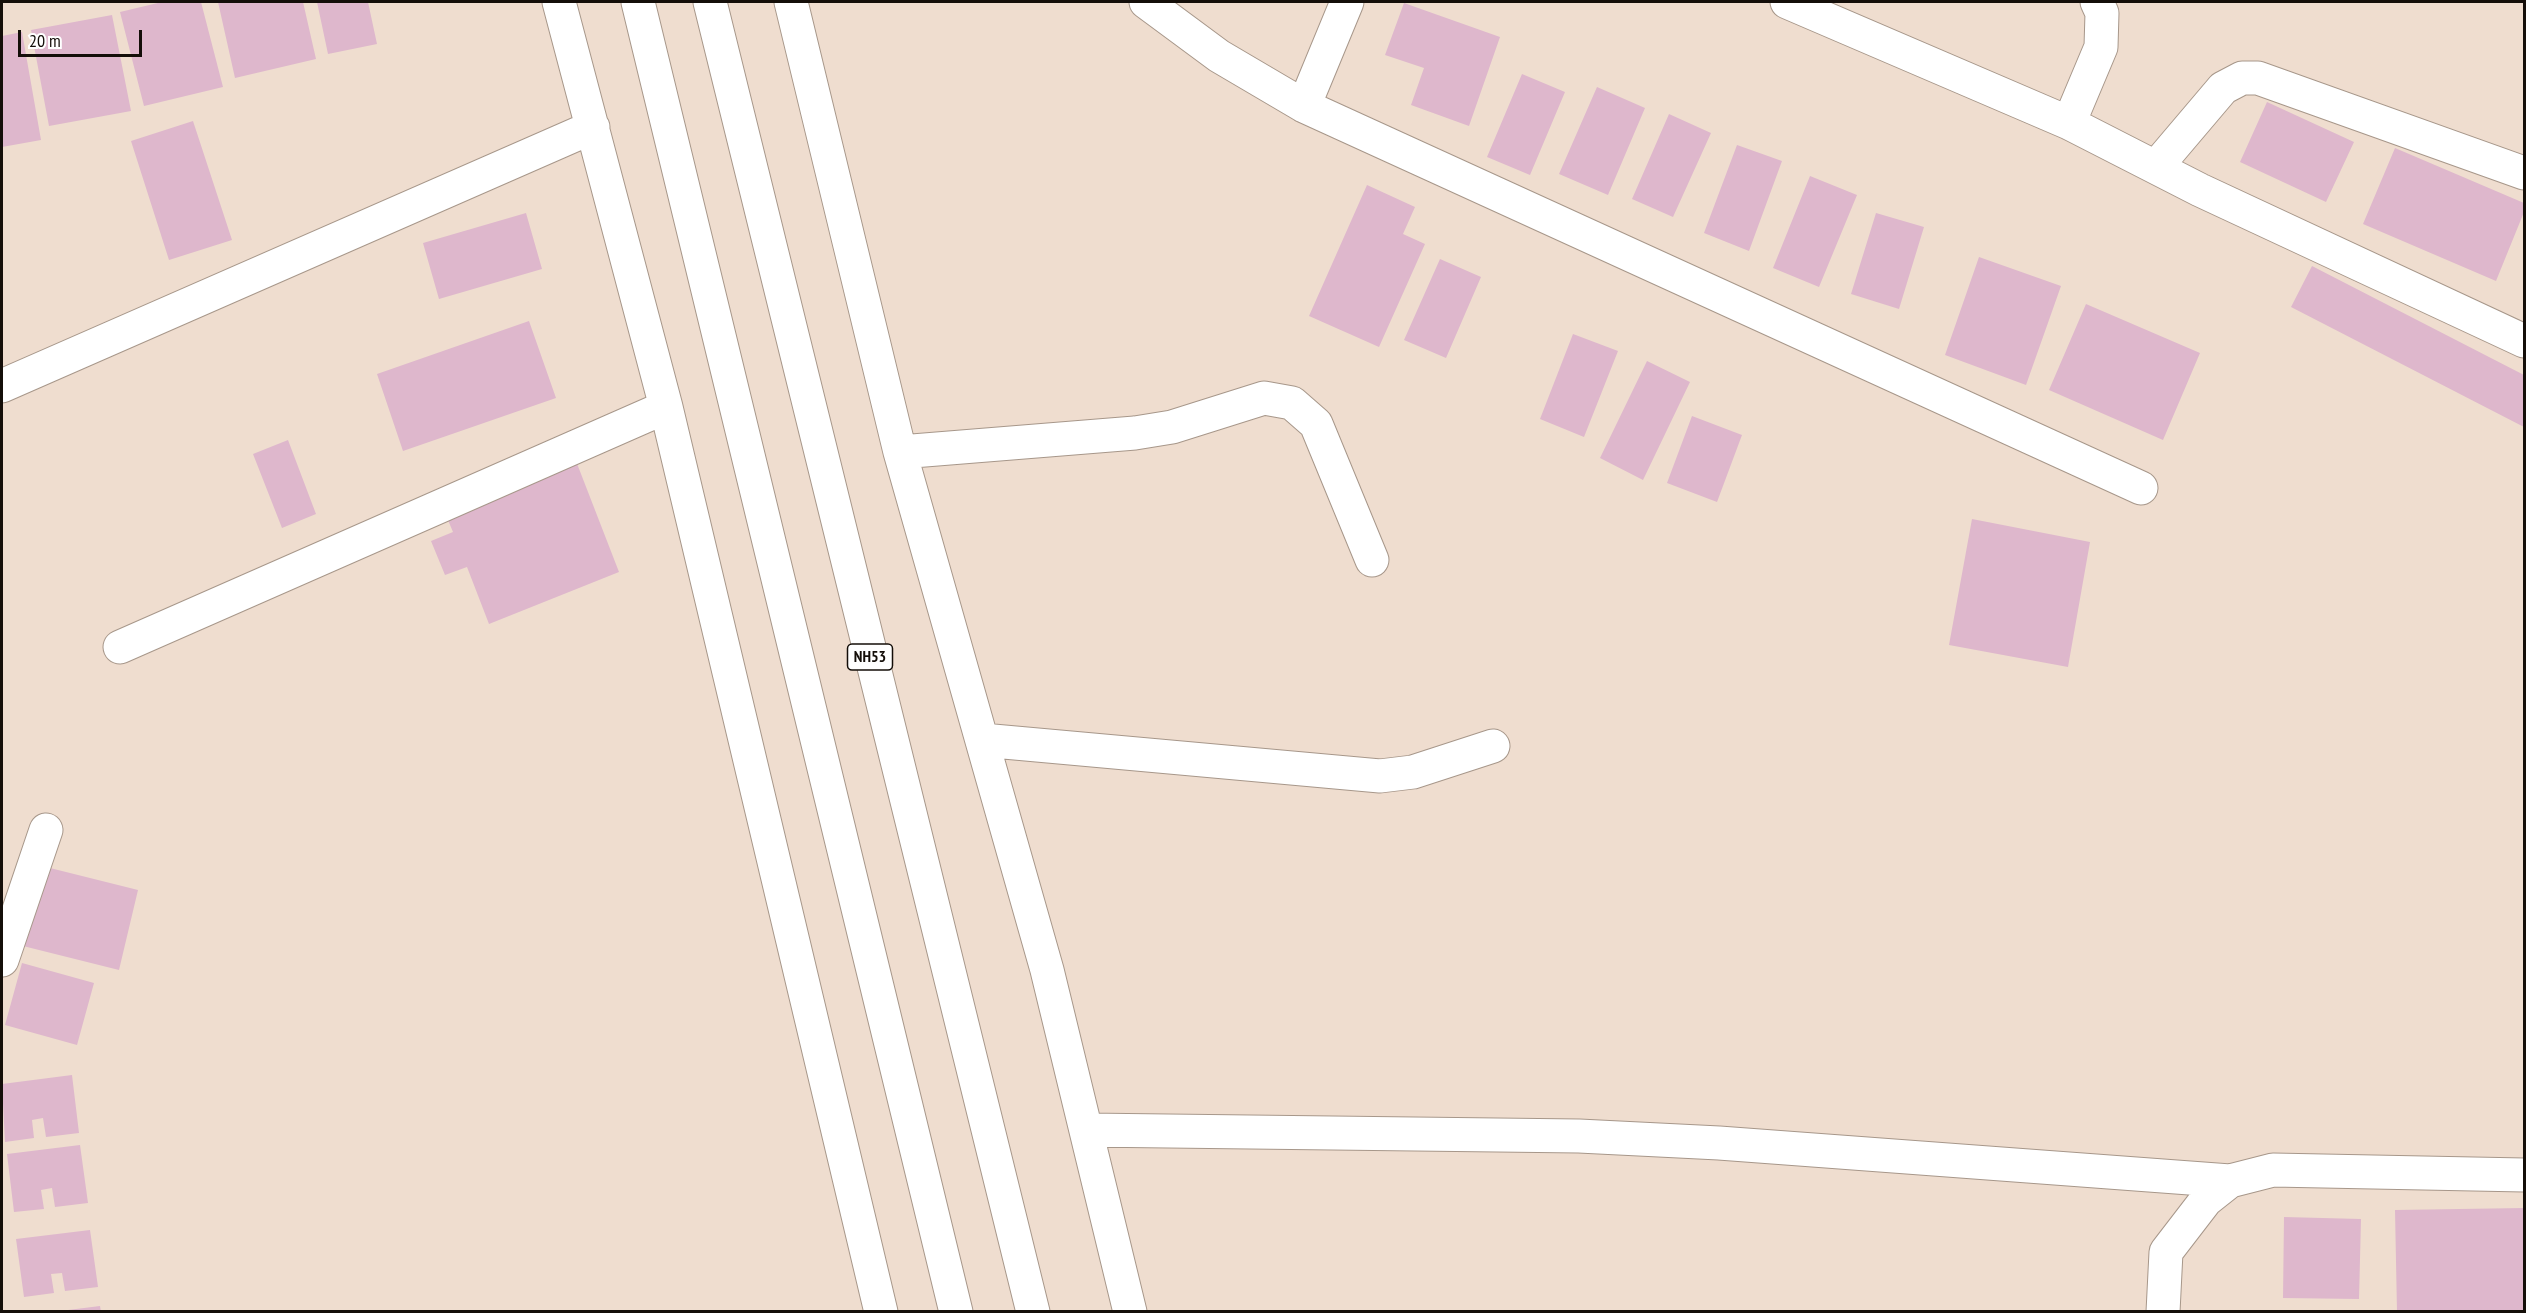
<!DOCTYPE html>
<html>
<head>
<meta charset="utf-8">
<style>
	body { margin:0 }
	#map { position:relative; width:2526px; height:1313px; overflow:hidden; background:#efddcf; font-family:"PT Sans Narrow",sans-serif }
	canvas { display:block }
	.frame { position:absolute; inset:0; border:3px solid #140e09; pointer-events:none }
	.scale { position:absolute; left:18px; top:30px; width:124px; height:27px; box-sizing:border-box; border:3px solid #140e09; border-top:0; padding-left:8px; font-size:18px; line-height:21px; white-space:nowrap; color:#140e09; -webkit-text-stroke:4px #fff; paint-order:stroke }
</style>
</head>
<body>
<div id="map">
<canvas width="2526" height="1313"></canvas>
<div class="frame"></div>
<div class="scale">20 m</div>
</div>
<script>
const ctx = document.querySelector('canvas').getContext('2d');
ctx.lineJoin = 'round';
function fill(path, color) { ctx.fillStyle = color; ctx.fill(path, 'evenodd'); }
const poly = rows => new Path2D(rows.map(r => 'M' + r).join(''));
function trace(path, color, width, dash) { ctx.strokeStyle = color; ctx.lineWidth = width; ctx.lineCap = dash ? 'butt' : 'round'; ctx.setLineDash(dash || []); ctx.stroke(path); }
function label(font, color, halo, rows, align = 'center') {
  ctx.font = font + ' "PT Sans Narrow",sans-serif'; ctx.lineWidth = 4.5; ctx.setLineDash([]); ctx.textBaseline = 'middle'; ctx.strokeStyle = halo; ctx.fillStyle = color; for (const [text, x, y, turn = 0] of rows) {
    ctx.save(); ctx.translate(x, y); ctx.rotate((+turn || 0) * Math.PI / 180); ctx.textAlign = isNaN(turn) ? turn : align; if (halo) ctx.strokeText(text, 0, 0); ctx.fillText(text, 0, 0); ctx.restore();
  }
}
fill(poly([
	[162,2,201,2,223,87,144,106,120,12],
	[218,2,303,2,316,59,235,78],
	[317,2,368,2,377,44,328,54],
	[1404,3,1500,37,1469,126,1411,105,1424,68,1385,55],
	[112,15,131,111,49,126,31,30],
	[22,32,41,140,2,147,2,36],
	[1522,74,1565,92,1530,175,1487,157],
	[1597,87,1645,108,1608,195,1559,174],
	[2267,102,2354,142,2326,202,2240,162],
	[1669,114,1711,133,1673,217,1632,199],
	[193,121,232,240,169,260,131,141],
	[1737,145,1782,161,1749,251,1704,233],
	[2395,148,2524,203,2524,212,2496,281,2363,224],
	[1810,176,1857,195,1819,287,1773,268],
	[1367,185,1415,207,1403,234,1425,244,1379,347,1309,316],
	[526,213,542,269,439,299,423,243],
	[1876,213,1924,227,1899,309,1851,294],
	[1979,257,2061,286,2026,385,1945,355],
	[1440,259,1481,277,1446,358,1404,340],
	[2312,266,2524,375,2524,427,2291,307],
	[2086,304,2200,353,2163,440,2049,390],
	[529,321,556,398,403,451,377,374],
	[1573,334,1618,351,1584,437,1540,419],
	[1647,361,1690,382,1643,480,1600,458],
	[1692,416,1742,435,1717,502,1667,483],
	[288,440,316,514,282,528,253,454],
	[576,461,619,572,489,624,467,567,445,575,431,541,453,532,445,513],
	[1972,519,2090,542,2068,667,1949,645],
	[38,865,138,890,119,970,19,945],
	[22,963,94,983,77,1045,5,1025],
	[72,1075,79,1133,46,1137,43,1118,32,1120,34,1138,5,1142,2,1084],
	[80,1145,88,1203,55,1207,52,1188,41,1190,44,1209,14,1212,7,1154],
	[2524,1208,2524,1312,2397,1312,2395,1210],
	[2284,1217,2361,1219,2359,1299,2283,1298],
	[90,1230,98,1287,65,1291,62,1273,51,1274,54,1293,24,1297,16,1239],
	[100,1306,101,1312,69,1312,68,1310]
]), '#deb7cc');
const minor = poly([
	[559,2,666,407,881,1312],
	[791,2,900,452,1047,970,1130,1312],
	[1146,2,1219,56,1304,106,2141,488],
	[1787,2,2069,123,2200,190,2524,341],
	[1304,106,1347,2],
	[2069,123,2101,47,2102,13,2097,2],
	[2156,167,2223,88,2242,78,2258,78,2524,173],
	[2,386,593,127],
	[900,452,1135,433,1172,427,1264,398,1292,403,1316,424,1372,560],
	[120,647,666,407],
	[982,740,1380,776,1413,772,1493,746],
	[2,960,46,830],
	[1086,1130,1579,1136,1719,1143,2230,1181],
	[2163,1312,2166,1252,2206,1200,2230,1181,2273,1170,2524,1175]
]);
const highway = poly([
	[638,2,956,1312],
	[710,2,1033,1312]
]);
trace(minor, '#a7978a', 35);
trace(highway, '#a7978a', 35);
trace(minor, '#fff', 33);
trace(highway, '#fff', 33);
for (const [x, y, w] of [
	[870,657,45]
]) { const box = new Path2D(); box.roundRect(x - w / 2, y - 13, w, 26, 4.5); ctx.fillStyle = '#fff'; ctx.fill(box); trace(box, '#140e09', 1.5); }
label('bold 16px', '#140e09', null, [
	["NH53",870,657]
]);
</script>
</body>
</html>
